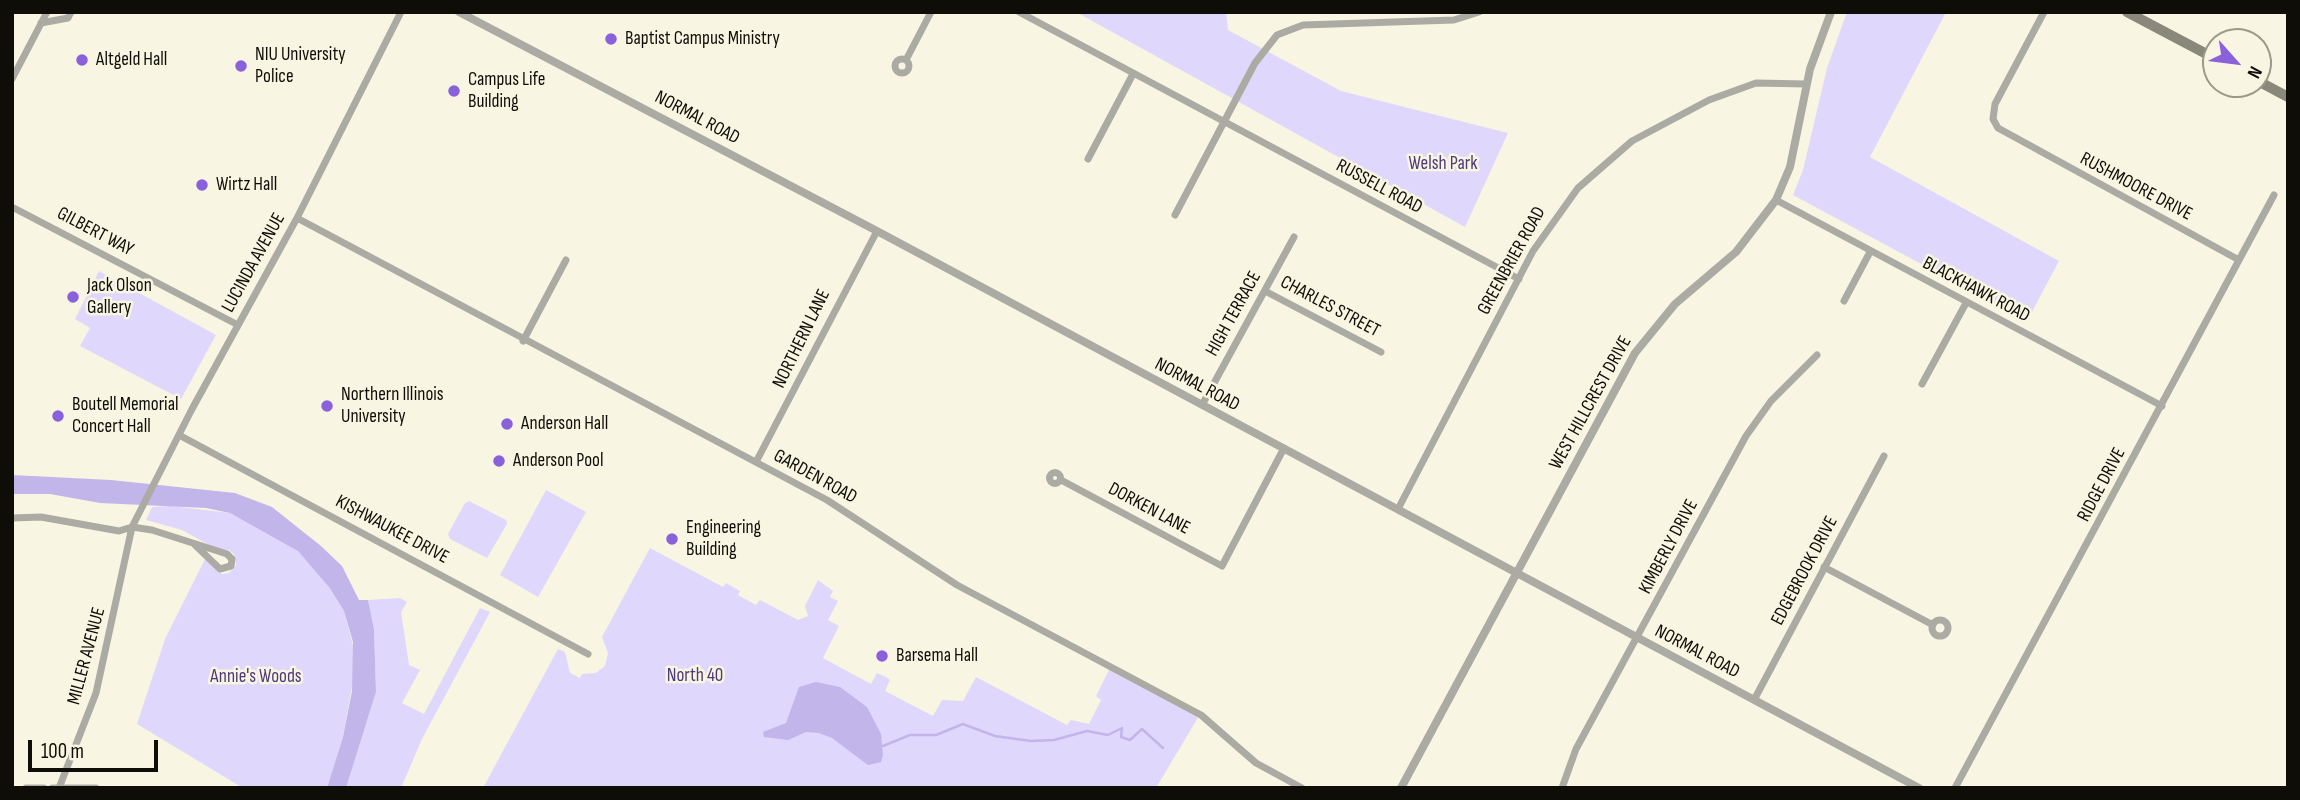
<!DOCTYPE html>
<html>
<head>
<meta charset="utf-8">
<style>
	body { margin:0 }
	#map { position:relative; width:2300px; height:800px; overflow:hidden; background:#f8f6e2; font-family:"Sofia Sans Condensed",sans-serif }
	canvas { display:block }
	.frame { position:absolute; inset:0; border:14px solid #0e0d07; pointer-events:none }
	.north { position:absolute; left:2202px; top:28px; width:70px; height:70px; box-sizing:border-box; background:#f8f6e2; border:2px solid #9a998a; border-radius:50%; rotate:118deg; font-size:19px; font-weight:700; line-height:28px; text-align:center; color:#0e0d07 }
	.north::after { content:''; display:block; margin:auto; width:24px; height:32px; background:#8861db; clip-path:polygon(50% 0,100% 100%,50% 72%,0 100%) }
	.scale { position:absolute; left:28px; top:740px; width:130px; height:32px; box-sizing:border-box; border:4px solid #0e0d07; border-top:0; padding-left:9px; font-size:21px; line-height:24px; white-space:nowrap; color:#0e0d07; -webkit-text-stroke:5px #f8f6e2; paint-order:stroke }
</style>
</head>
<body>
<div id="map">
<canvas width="2300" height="800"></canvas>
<div class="frame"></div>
<div class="north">N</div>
<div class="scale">100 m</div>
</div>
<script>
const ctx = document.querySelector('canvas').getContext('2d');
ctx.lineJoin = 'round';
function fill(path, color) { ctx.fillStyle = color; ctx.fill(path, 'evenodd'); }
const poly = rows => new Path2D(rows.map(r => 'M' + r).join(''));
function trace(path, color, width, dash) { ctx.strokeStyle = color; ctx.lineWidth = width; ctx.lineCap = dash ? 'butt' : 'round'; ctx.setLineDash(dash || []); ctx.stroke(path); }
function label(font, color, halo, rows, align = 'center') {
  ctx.font = font + ' "Sofia Sans Condensed",sans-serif'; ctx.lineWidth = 5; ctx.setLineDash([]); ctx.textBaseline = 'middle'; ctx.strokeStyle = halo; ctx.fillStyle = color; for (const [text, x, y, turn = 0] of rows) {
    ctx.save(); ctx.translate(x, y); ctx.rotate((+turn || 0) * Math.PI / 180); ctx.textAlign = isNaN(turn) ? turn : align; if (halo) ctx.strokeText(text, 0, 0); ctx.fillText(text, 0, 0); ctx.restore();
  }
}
fill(poly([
	[1076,12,1226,12,1228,30,1341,91,1508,133,1465,227],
	[1847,12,1945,14,1870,157,2059,261,2027,321,1793,195,1803,170,1827,68],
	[99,271,216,335,181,399,80,346,90,328,75,319],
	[546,490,586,512,538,597,500,575],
	[469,501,506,520,507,524,487,558,450,539,448,534,465,503],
	[171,506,230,513,277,537,298,551,322,576,344,611,355,653,354,675,343,737,327,788,243,788,137,724,165,639,205,559,222,574,229,573,236,565,234,554,229,550,218,550,182,530,146,520,152,507],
	[650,548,723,587,726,583,740,591,738,595,756,605,760,600,798,620,808,616,805,606,818,580,833,591,830,597,838,601,828,620,839,626,823,658,871,684,877,673,886,677,890,680,885,691,933,716,942,700,963,701,976,677,1067,725,1071,720,1089,724,1101,700,1096,696,1110,668,1199,716,1156,788,483,788,558,649,565,652,570,673,580,678,582,674,596,673,605,666,608,653,602,637],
	[400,598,407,602,401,612,409,665,420,670,402,703,424,714,480,608,490,612,422,739,401,788,346,788,376,692,374,629,368,600]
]), '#dfd7fc');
fill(poly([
	[12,475,111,480,235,493,272,507,321,546,342,566,359,600,368,600,374,629,376,692,346,788,327,788,343,737,352,691,353,642,344,611,329,587,298,551,230,513,206,508,100,503,50,494,12,494],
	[816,682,840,687,867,707,881,734,883,755,881,762,868,765,832,738,819,733,806,732,788,740,764,737,763,732,786,723,799,687]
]), '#c2b5ea');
trace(poly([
	[883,746,910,735,936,735,963,724,995,736,1031,741,1054,740,1087,731,1108,735,1122,728,1121,737,1130,740,1142,729,1163,748]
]), '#c2b5ea', 2.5);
trace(poly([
	[1019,12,1519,279],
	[2044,12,1995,104,1993,119,1998,128,2239,260],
	[41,23,68,18,71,12],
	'895 66a7 7 0 1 1 14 0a7 7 0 1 1-14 0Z',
	[906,60,931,12],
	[12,79,47,12],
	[1088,159,1133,74],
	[1776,200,2162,406],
	[12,207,238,325],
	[1175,215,1255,63,1277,35,1303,25,1454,20,1479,12],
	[297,218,827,500,957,585,1201,715,1256,763,1302,788],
	[1265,291,1381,352],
	[1844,301,1870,252],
	[523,341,566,260],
	[1922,384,1966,303],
	[1202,405,1294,237],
	[179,435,588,654],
	[756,462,877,231],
	'1049.5 478a5.5 5.5 0 1 1 11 0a5.5 5.5 0 1 1-11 0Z',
	[1061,480,1222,566,1284,448],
	[1398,509,1533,251,1578,188,1632,141,1709,100,1756,83,1806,84],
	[12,518,41,517,119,531,132,527,152,530,227,554,232,559,231,566,220,569,195,545],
	[1824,567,1933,625],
	'1932 628a8 8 0 1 1 16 0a8 8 0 1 1-16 0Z',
	[1754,700,1884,456],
	[26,788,44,788],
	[52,788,96,788],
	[59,788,96,693,132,527,192,409,297,218,401,12],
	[1562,788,1576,749,1746,436,1771,401,1817,355],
	[1955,788,2274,195]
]), '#acaba3', 7);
trace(poly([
	[459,12,877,231,1919,788],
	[1401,788,1635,353,1675,304,1736,252,1776,200,1790,167,1810,69,1831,12]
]), '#acaba3', 8);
trace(poly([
	[2127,12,2216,59],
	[2258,81,2288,97]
]), '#89887b', 10);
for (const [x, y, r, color] of [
	[611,39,7,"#8861db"],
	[82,60,7,"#8861db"],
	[241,66,7,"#8861db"],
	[454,91,7,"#8861db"],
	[202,185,7,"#8861db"],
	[73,297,7,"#8861db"],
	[327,406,7,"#8861db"],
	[58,416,7,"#8861db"],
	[507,424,7,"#8861db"],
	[499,461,7,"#8861db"],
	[672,539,7,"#8861db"],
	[882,656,7,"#8861db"]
]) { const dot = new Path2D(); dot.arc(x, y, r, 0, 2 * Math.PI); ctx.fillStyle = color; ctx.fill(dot); trace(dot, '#f8f6e2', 2.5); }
label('19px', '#0e0d07', '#f8f6e2', [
	["Baptist Campus Ministry",625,39],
	["NIU University",255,55],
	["Police",255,77],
	["Altgeld Hall",96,60],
	["Campus Life",468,80],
	["Building",468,102],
	["Wirtz Hall",216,185],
	["Jack Olson",87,286],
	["Gallery",87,308],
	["Northern Illinois",341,395],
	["University",341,417],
	["Boutell Memorial",72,405],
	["Concert Hall",72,427],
	["Anderson Hall",521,424],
	["Anderson Pool",513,461],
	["Engineering",686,528],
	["Building",686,550],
	["Barsema Hall",896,656]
], 'left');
label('19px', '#0e0d07', '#f8f6e2', [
	["NORMAL ROAD",697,118,28],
	["RUSSELL ROAD",1379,187,28],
	["RUSHMOORE DRIVE",2136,187,28],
	["GILBERT WAY",95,232,28],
	["GREENBRIER ROAD",1512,261,-61],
	["LUCINDA AVENUE",254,263,-61],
	["BLACKHAWK ROAD",1976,290,28],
	["CHARLES STREET",1330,307,28],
	["HIGH TERRACE",1234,314,-61],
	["NORTHERN LANE",802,339,-64],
	["NORMAL ROAD",1197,385,28],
	["WEST HILLCREST DRIVE",1591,403,-61],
	["GARDEN ROAD",815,477,29],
	["RIDGE DRIVE",2102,485,-62],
	["DORKEN LANE",1149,509,28],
	["KISHWAUKEE DRIVE",392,530,28],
	["KIMBERLY DRIVE",1669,547,-62],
	["EDGEBROOK DRIVE",1805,571,-62],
	["NORMAL ROAD",1697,652,28],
	["MILLER AVENUE",87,656,-75]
]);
label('19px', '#4c3979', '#f8f6e2', [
	["Welsh Park",1443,164],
	["North 40",695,676],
	["Annie's Woods",256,677]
]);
</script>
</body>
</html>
